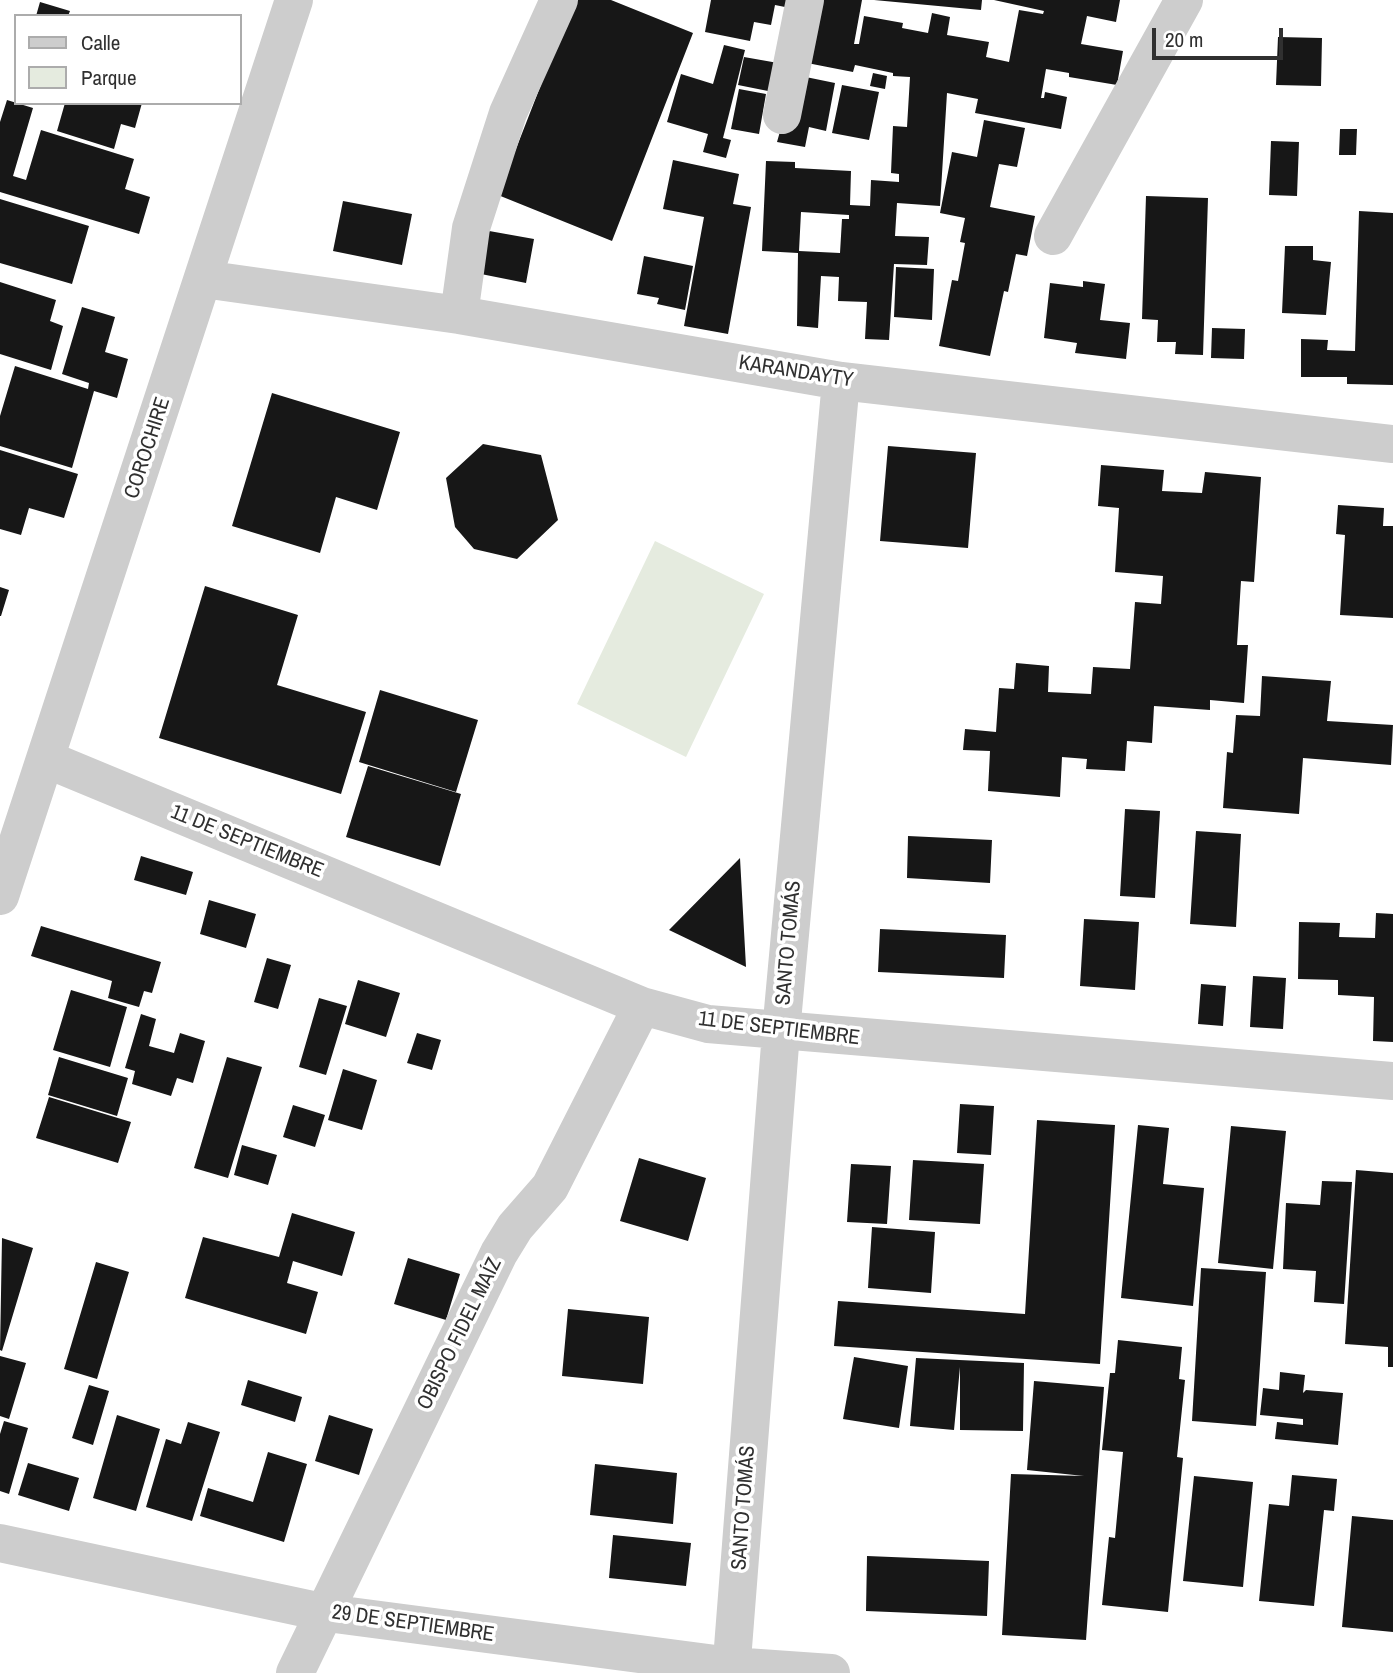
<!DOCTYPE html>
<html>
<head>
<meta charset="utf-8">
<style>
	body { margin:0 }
	#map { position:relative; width:1393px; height:1673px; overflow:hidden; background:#fff; font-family:"Archivo Narrow",sans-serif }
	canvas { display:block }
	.legend { position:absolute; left:14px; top:14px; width:228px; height:91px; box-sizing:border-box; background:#fff; border:2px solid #acacac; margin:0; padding:9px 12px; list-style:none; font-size:21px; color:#303030 }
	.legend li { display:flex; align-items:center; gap:14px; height:35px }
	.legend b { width:35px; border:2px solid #acacac }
	.scale { position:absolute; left:1152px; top:28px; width:131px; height:32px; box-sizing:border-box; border:4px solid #303030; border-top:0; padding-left:9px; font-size:21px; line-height:24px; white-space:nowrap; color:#303030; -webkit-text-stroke:5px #fff; paint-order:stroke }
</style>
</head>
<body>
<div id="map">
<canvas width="1393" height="1673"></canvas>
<ul class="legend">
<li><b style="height:9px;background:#cdcdcd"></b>Calle</li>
<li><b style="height:19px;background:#e5ebdf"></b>Parque</li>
</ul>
<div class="scale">20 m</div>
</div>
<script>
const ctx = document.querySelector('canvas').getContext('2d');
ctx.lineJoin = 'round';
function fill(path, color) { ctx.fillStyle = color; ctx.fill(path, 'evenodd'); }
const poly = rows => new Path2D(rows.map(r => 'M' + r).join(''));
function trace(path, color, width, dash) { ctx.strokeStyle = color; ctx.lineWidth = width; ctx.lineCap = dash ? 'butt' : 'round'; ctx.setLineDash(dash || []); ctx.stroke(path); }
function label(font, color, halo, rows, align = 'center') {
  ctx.font = font + ' "Archivo Narrow",sans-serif'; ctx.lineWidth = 7; ctx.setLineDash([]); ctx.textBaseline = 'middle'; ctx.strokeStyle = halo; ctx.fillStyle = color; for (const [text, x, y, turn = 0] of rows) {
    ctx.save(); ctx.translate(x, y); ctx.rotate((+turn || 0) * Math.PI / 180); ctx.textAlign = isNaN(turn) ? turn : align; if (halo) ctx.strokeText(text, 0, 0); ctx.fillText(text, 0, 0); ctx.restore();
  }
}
fill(poly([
	[655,541,764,594,686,757,577,704]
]), '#e5ebdf');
fill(poly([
	[574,0,611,0,693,33,612,241,498,195],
	[711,0,792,0,790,8,775,5,771,25,754,22,750,41,705,32],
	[813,0,862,0,854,44,859,44,864,16,903,23,902,28,928,33,932,13,950,17,947,35,989,42,986,57,1009,62,1019,10,1043,14,1044,11,994,0,1120,0,1116,22,1087,16,1081,44,1123,51,1117,85,1069,77,1069,73,1046,69,1041,98,1044,98,1045,92,1067,97,1061,129,975,113,978,99,947,93,940,206,897,203,895,236,929,237,927,265,894,264,889,340,865,339,867,302,838,301,839,277,821,276,818,328,797,326,798,253,762,251,766,161,795,162,795,168,851,171,850,205,870,206,871,180,899,182,899,174,891,173,893,126,907,127,910,77,893,76,893,73,855,65,853,72,797,61],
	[801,212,849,215,849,219,842,219,840,253,799,251],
	[874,0,982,0,981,10],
	[40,2,70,11,68,16,36,16],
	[1278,37,1322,38,1321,86,1276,85],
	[724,45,745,50,723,138,731,140,726,158,703,152,708,134,667,122,681,74,713,84],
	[744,57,778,63,773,92,738,85],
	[873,73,887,76,885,89,870,86],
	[796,75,835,83,826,131,809,127,805,147,777,142],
	[842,85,879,92,869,140,832,133],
	[739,89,766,94,759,134,731,129],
	[7,100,33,108,13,176,26,180,41,130,134,159,125,189,150,197,139,234,0,192,0,122],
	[65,103,142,103,135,128,121,124,114,149,57,131],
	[984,120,1025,128,1017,167,999,164,990,207,1035,216,1027,256,1016,254,1008,292,1004,291,990,356,939,346,952,280,958,281,965,243,960,242,965,218,940,213,952,152,977,157],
	[1340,129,1357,129,1356,155,1339,155],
	[1271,141,1299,142,1297,196,1269,195],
	[673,160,739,174,733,204,751,207,728,334,684,326,704,217,663,209],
	[1146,196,1208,198,1203,355,1175,354,1176,342,1157,342,1158,320,1142,319],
	[0,199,89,226,72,284,0,263],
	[343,201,412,214,402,265,333,251],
	[1359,211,1393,213,1393,385,1347,384,1347,377,1301,377,1301,339,1328,340,1327,350,1355,351],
	[478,229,534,239,526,283,471,272],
	[1285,246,1313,246,1313,260,1331,262,1326,315,1282,313],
	[644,256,693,266,685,310,657,304,659,298,637,294],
	[896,267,934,269,932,320,894,317],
	[1083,281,1105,284,1100,320,1130,323,1126,359,1075,353,1077,343,1044,338,1050,283,1083,287],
	[0,282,56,300,50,321,63,326,51,370,0,354],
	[82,307,115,317,105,352,128,359,117,398,94,391,72,468,0,446,0,416,15,366,88,389,89,383,62,374],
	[1212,328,1245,329,1244,359,1211,358],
	[272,393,400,432,377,510,336,497,320,553,232,526],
	[483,444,541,455,558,520,517,559,474,549,455,527,446,478],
	[888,446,976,453,968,548,880,541],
	[0,450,78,474,64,518,29,508,21,535,0,529],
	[1101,465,1164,470,1162,491,1202,493,1205,472,1261,477,1254,582,1241,581,1237,645,1248,645,1244,703,1210,700,1210,710,1154,706,1152,743,1127,741,1125,771,1086,769,1087,759,1062,757,1060,797,988,791,990,751,963,750,965,729,996,732,999,688,1014,689,1016,663,1049,666,1048,692,1091,694,1093,667,1130,669,1135,602,1161,604,1163,576,1115,572,1119,508,1098,506],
	[1338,505,1384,508,1383,526,1393,526,1393,618,1340,615,1345,535,1336,534],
	[205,586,298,615,277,685,366,712,341,794,159,738],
	[0,587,9,590,1,616,0,616],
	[1262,676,1331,681,1327,721,1393,725,1391,765,1303,758,1299,814,1223,808,1227,752,1233,753,1236,715,1260,716],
	[380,690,478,720,456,792,359,762],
	[368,766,461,794,440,866,346,837],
	[1125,809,1160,811,1155,898,1120,896],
	[1196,831,1241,834,1236,927,1190,924],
	[908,836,992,840,990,883,907,878],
	[141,856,193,872,186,895,134,880],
	[740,858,746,967,669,930],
	[209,900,256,914,246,948,200,934],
	[1376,913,1393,914,1393,1042,1373,1041,1374,997,1338,995,1338,980,1298,979,1299,922,1340,923,1339,937,1375,938],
	[1084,919,1139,922,1135,990,1080,986],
	[41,926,161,962,152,993,144,991,139,1007,108,998,112,981,31,956],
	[880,929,1006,935,1004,978,878,972],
	[267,958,291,965,278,1009,254,1002],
	[1253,976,1286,978,1283,1029,1250,1027],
	[358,980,400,993,386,1037,345,1024],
	[1201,984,1226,986,1223,1026,1198,1024],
	[71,990,127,1007,110,1067,53,1050],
	[319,998,347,1006,326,1075,299,1067],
	[141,1014,156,1019,149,1046,174,1053,180,1033,205,1041,193,1083,177,1078,171,1096,132,1084,135,1071,125,1068],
	[417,1033,441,1040,432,1070,407,1063],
	[59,1057,128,1078,117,1116,48,1095],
	[227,1057,262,1067,228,1178,194,1168],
	[343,1069,377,1080,362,1130,328,1120],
	[49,1097,131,1122,118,1163,36,1138],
	[960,1104,994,1106,991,1155,957,1153],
	[293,1105,325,1115,315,1147,283,1137],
	[1037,1120,1115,1125,1100,1364,834,1346,838,1301,1025,1314],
	[1138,1125,1169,1128,1163,1184,1204,1188,1193,1306,1121,1298],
	[1231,1126,1286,1131,1273,1269,1218,1263],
	[242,1145,277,1155,268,1185,234,1175],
	[639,1158,706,1178,688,1241,620,1221],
	[913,1160,984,1164,980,1224,909,1220],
	[851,1164,891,1166,887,1224,847,1222],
	[1356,1170,1393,1173,1393,1367,1388,1367,1388,1347,1345,1344],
	[1322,1181,1352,1182,1344,1304,1314,1302,1316,1271,1283,1269,1286,1203,1320,1205],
	[292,1213,355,1232,342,1276,293,1261,287,1283,318,1292,306,1334,185,1298,203,1237,279,1257],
	[872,1227,935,1232,931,1293,868,1288],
	[2,1238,33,1248,2,1351,0,1350],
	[408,1258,460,1274,446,1320,394,1304],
	[96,1262,129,1272,97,1379,64,1369],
	[1201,1268,1266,1272,1256,1426,1192,1421],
	[568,1309,649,1317,643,1384,562,1376],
	[1118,1340,1182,1347,1179,1379,1185,1380,1177,1457,1183,1458,1168,1612,1102,1605,1109,1537,1115,1538,1123,1452,1102,1450,1110,1373,1115,1373],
	[0,1356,26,1363,9,1419,0,1416],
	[854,1357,908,1366,899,1428,843,1419],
	[916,1358,1024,1363,1023,1431,960,1430,960,1367,954,1430,910,1426],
	[1280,1372,1305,1375,1303,1393,1306,1390,1343,1393,1338,1445,1275,1439,1277,1422,1303,1425,1303,1419,1260,1415,1263,1388,1279,1390],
	[248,1380,302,1397,295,1422,241,1405],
	[1034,1381,1104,1387,1086,1640,1002,1635,1011,1474,1084,1476,1027,1470],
	[89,1385,109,1391,93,1445,72,1438],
	[117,1415,160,1429,136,1511,93,1498],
	[329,1415,373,1429,359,1475,315,1461],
	[4,1421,28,1428,9,1494,0,1491,0,1434],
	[188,1422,220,1432,192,1521,146,1507,166,1439,181,1444],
	[268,1452,307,1464,284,1542,200,1516,208,1488,253,1502],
	[28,1463,79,1478,69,1511,18,1495],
	[595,1464,677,1473,673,1524,590,1515],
	[1292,1475,1337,1479,1334,1511,1324,1510,1314,1606,1259,1601,1269,1504,1289,1506],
	[1194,1476,1253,1482,1243,1587,1183,1581],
	[1352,1516,1393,1520,1393,1632,1342,1627],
	[613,1535,691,1543,686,1586,609,1578],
	[867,1556,989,1561,987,1616,866,1611]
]), '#171717');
trace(poly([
	[782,115,805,0],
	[1053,236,1184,0],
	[203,279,459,315,841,381,1393,444],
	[459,315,471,228,508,113,559,0],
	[46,759,642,1006,708,1024,1393,1081],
	[0,896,294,0],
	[0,1543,327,1613,731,1666,831,1673],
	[295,1673,499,1253,515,1227,550,1187,642,1006],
	[731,1673,781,1032,841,381]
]), '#cdcdcd', 38);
label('21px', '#303030', '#fff', [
	["KARANDAYTY",796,372,9],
	["COROCHIRE",148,448,-72],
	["11 DE SEPTIEMBRE",247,842,22],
	["SANTO TOMÁS",789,943,-85],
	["11 DE SEPTIEMBRE",779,1029,7],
	["OBISPO FIDEL MAÍZ",460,1334,-64],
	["SANTO TOMÁS",744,1508,-86],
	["29 DE SEPTIEMBRE",413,1624,8]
]);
</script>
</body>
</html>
